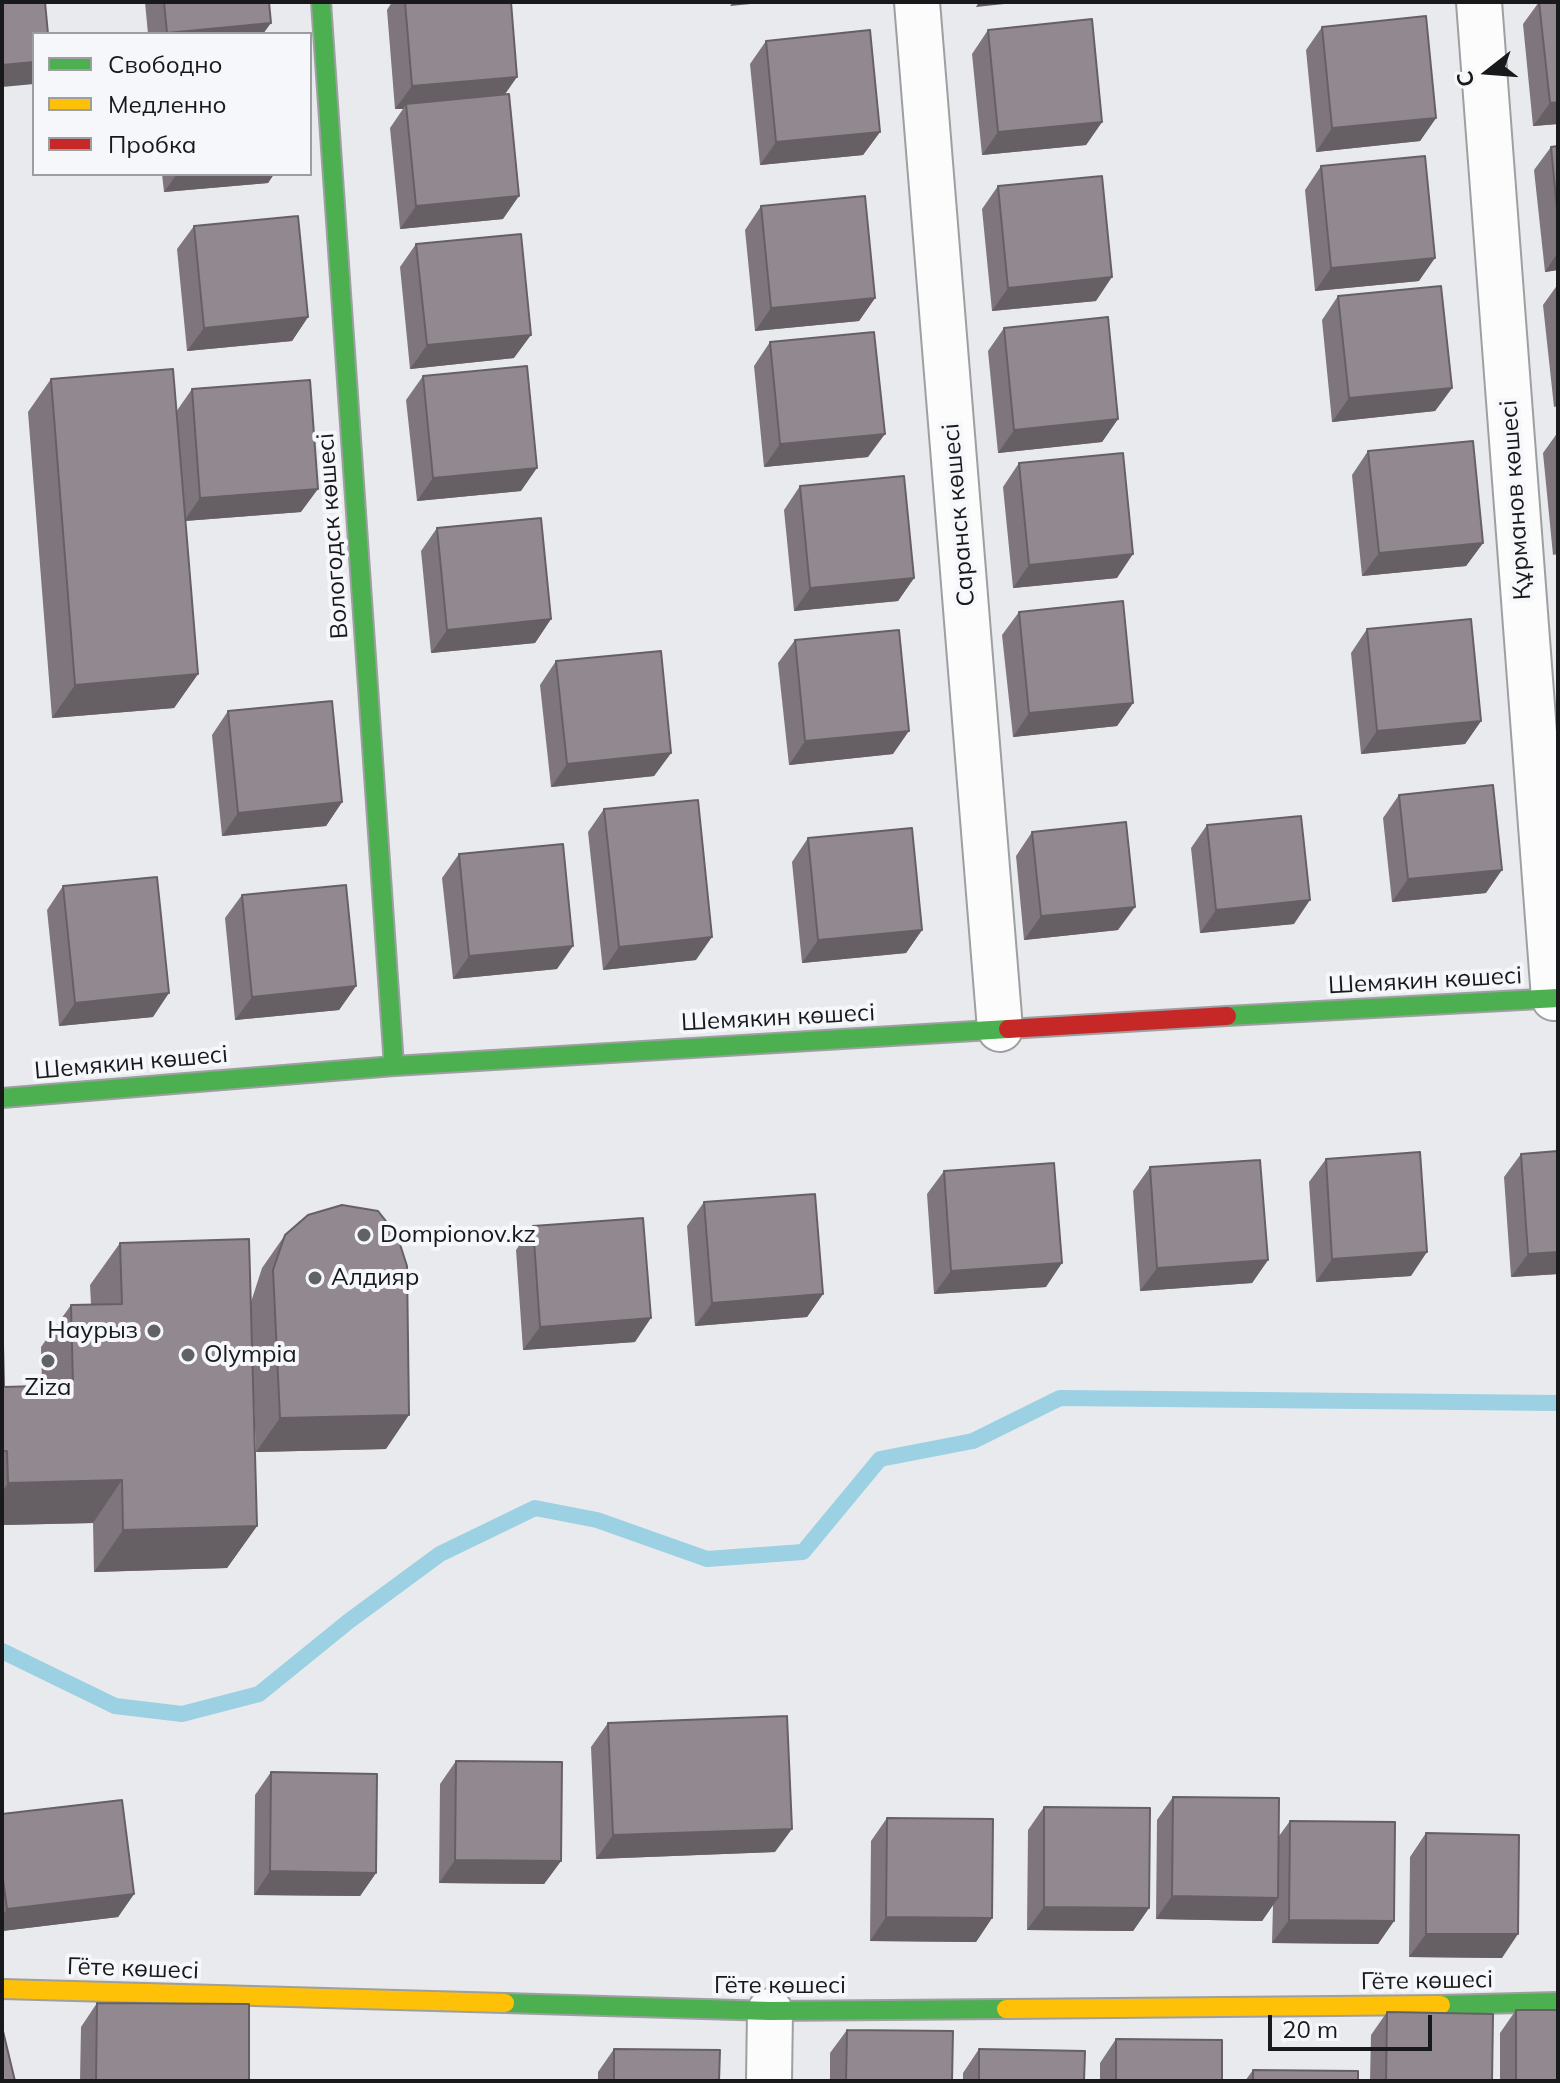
<!DOCTYPE html>
<html>
<head>
<meta charset="utf-8">
<style>
	body { margin:0 }
	#map { position:relative; width:1560px; height:2083px; overflow:hidden; background:#e8eaed; font-family:Mulish,sans-serif }
	canvas { display:block }
	.frame { position:absolute; inset:0; border:4px solid #18191a; pointer-events:none }
	.legend { position:absolute; left:32px; top:32px; width:280px; height:144px; box-sizing:border-box; background:#f5f7fb; border:2px solid #9d9ea1; margin:0; padding:10px 14px; list-style:none; font-size:24px; color:#18191a }
	.legend li { display:flex; align-items:center; gap:16px; height:40px }
	.legend b { width:40px; border:2px solid #9d9ea1 }
	.north { position:absolute; left:1448px; top:32px; width:80px; height:80px; -webkit-text-stroke:6px #f5f7fb; paint-order:stroke; rotate:253deg; font-size:22px; font-weight:700; line-height:32px; text-align:center; color:#18191a }
	.north::after { content:''; display:block; margin:auto; width:28px; height:36px; background:#18191a; clip-path:polygon(50% 0,100% 100%,50% 72%,0 100%) }
	.scale { position:absolute; left:1268px; top:2015px; width:164px; height:36px; box-sizing:border-box; border:4px solid #18191a; border-top:0; padding-left:10px; font-size:24px; line-height:28px; white-space:nowrap; color:#18191a; -webkit-text-stroke:6px #f5f7fb; paint-order:stroke }
</style>
</head>
<body>
<div id="map">
<canvas width="1560" height="2083"></canvas>
<div class="frame"></div>
<ul class="legend">
<li><b style="height:10px;background:#4caf50"></b>Свободно</li>
<li><b style="height:10px;background:#ffc107"></b>Медленно</li>
<li><b style="height:10px;background:#c62828"></b>Пробка</li>
</ul>
<div class="north">С</div>
<div class="scale">20 m</div>
</div>
<script>
const ctx = document.querySelector('canvas').getContext('2d');
ctx.lineJoin = 'round';
const poly = rows => new Path2D(rows.map(r => 'M' + r).join(''));
function trace(path, color, width, dash) { ctx.strokeStyle = color; ctx.lineWidth = width; ctx.lineCap = dash ? 'butt' : 'round'; ctx.setLineDash(dash || []); ctx.stroke(path); }
function fill(path, color) { ctx.fillStyle = color; ctx.fill(path, 'evenodd'); }
function label(font, color, halo, rows, align = 'center') {
  ctx.font = font + ' Mulish,sans-serif'; ctx.lineWidth = 8; ctx.setLineDash([]); ctx.textBaseline = 'middle'; ctx.strokeStyle = halo; ctx.fillStyle = color; for (const [text, x, y, turn = 0] of rows) {
    ctx.save(); ctx.translate(x, y); ctx.rotate((+turn || 0) * Math.PI / 180); ctx.textAlign = isNaN(turn) ? turn : align; if (halo) ctx.strokeText(text, 0, 0); ctx.fillText(text, 0, 0); ctx.restore();
  }
}
trace(poly([
	[2,1651,115,1706,182,1714,259,1694,349,1621,440,1554,535,1508,597,1520,707,1559,803,1552,880,1459,973,1441,1060,1398,1558,1403]
]), '#9cd0e3', 16);
const street = poly([
	[917,2,1000,1029],
	[1479,2,1554,998],
	[769,2081,770,2011]
]);
const fast = poly([
	[321,2,394,1066],
	[1227,1016,1558,998],
	[2,1098,394,1066,1008,1029],
	[505,2003,770,2011,1006,2009],
	[1441,2005,1558,2002]
]);
const slow = poly([
	[2,1989,505,2003],
	[1006,2009,1441,2005]
]);
const jam = poly([
	[1008,1029,1227,1016]
]);
trace(street, '#9d9fa1', 48);
trace(fast, '#9d9fa1', 22);
trace(slow, '#9d9fa1', 22);
trace(jam, '#9d9fa1', 22);
trace(street, '#fcfcfc', 44);
trace(fast, '#4caf50', 18);
trace(slow, '#ffc107', 18);
trace(jam, '#c62828', 18);
fill(poly([
	[145,2,269,2,263,34,148,34],
	[392,2,511,2,505,95,503,219,400,229,390,128,403,109,395,109,387,10],
	[1539,2,1558,2,1558,124,1533,126,1523,24],
	[1322,27,1436,118,1420,141,1316,152,1306,50],
	[988,30,1102,122,1086,145,982,155,972,54],
	[766,41,880,132,863,155,760,165,750,64],
	[1558,146,1558,270,1545,272,1534,170,1551,147],
	[1321,166,1419,281,1315,291,1305,190],
	[162,174,274,174,268,183,164,192],
	[998,186,1096,301,992,311,982,209],
	[761,206,875,298,859,321,755,331,745,230],
	[194,226,308,317,292,341,187,351,177,249],
	[416,244,514,358,410,369,400,267],
	[1558,284,1558,406,1554,407,1543,305],
	[1338,296,1452,388,1435,411,1332,422,1322,320],
	[1004,328,1118,419,1102,442,998,453,988,351],
	[770,342,868,457,764,467,754,366],
	[423,376,521,491,417,501,406,400],
	[51,379,176,412,192,389,301,512,185,521,198,674,174,708,52,718,28,412],
	[1558,432,1558,554,1553,555,1543,453],
	[1368,451,1483,543,1466,566,1362,576,1352,475],
	[1019,463,1117,578,1013,588,1003,487],
	[800,486,914,578,898,601,794,611,784,510],
	[437,528,551,619,535,643,431,653,421,551],
	[1019,612,1133,703,1117,726,1013,737,1002,635],
	[1367,629,1481,721,1465,744,1361,754,1351,653],
	[795,640,893,754,789,765,778,663],
	[556,661,671,753,654,776,551,787,540,685],
	[228,711,342,802,326,826,222,836,212,735],
	[1399,795,1486,893,1392,902,1383,818],
	[604,809,696,960,603,970,588,832],
	[1207,825,1294,924,1200,933,1191,848],
	[1032,832,1118,930,1024,940,1016,856],
	[808,838,922,930,906,953,802,963,792,862],
	[459,854,557,969,453,979,442,878],
	[63,886,153,1017,59,1026,47,910],
	[242,895,356,986,339,1010,235,1020,225,918],
	[1521,1154,1558,1274,1511,1277,1504,1177],
	[1326,1159,1411,1276,1316,1282,1309,1182],
	[1150,1167,1268,1260,1252,1283,1140,1291,1133,1191],
	[944,1171,1046,1287,934,1294,927,1194],
	[704,1202,823,1294,807,1317,695,1326,687,1226],
	[533,1226,635,1342,523,1350,516,1250],
	[285,1235,386,1449,256,1452,252,1353,257,1526,227,1568,94,1572,93,1523,2,1525,2,1302,4,1387,42,1386,41,1347,71,1305,91,1304,90,1285,120,1243,251,1302,262,1268],
	[608,1723,775,1852,596,1859,591,1747],
	[456,1761,561,1861,544,1884,439,1883,440,1784],
	[271,1772,376,1873,360,1896,254,1895,255,1795],
	[1173,1797,1279,1836,1290,1821,1394,1921,1378,1944,1272,1943,1273,1905,1262,1921,1156,1919,1157,1820],
	[1044,1807,1149,1908,1133,1931,1027,1930,1028,1830],
	[2,1814,134,1894,118,1917,2,1931],
	[887,1818,992,1918,976,1942,870,1941,871,1841],
	[1426,1833,1502,1958,1409,1957,1410,1857],
	[97,2003,249,2081,80,2081,81,2027],
	[1516,2010,1558,2081,1500,2081,1500,2033],
	[1387,2012,1492,2081,1370,2081,1371,2035],
	[847,2030,952,2081,830,2081,830,2053],
	[1116,2039,1222,2081,1100,2081,1100,2063],
	[614,2049,719,2081,598,2081,598,2072],
	[979,2049,1084,2081,963,2081,963,2073],
	[1253,2070,1358,2081,1245,2081]
]), '#7e767c');
fill(poly([
	[733,2,771,2,730,6],
	[979,2,1023,2,976,7],
	[271,23,263,34,166,34,167,33],
	[34,62,34,84,2,87,2,65],
	[517,77,501,100,406,104,403,109,395,109,412,86],
	[1558,102,1558,124,1533,126,1550,103],
	[1436,118,1420,141,1316,152,1332,128],
	[1102,122,1086,145,982,155,998,132],
	[880,132,863,155,760,165,776,142],
	[177,174,274,174,268,183,164,192],
	[519,196,503,219,400,229,416,206],
	[1558,252,1558,270,1545,272],
	[1435,258,1419,281,1315,291,1331,268],
	[1112,277,1096,301,992,311,1008,288],
	[875,298,859,321,755,331,771,308],
	[308,317,292,341,187,351,204,328],
	[531,335,514,358,410,369,427,345],
	[1452,388,1435,411,1332,422,1349,398],
	[1118,419,1102,442,998,453,1014,430],
	[885,434,868,457,764,467,780,444],
	[537,468,521,491,417,501,433,478],
	[318,489,301,512,184,521,200,498],
	[1483,543,1466,566,1362,576,1379,553],
	[1133,554,1117,578,1013,588,1029,565],
	[914,578,898,601,794,611,810,588],
	[551,619,535,643,431,653,447,630],
	[198,674,174,708,52,718,75,685],
	[1133,703,1117,726,1013,737,1029,713],
	[1481,721,1465,744,1361,754,1377,731],
	[909,731,893,754,789,765,805,741],
	[671,753,654,776,551,787,567,764],
	[342,802,326,826,222,836,238,813],
	[1502,870,1486,893,1392,902,1408,879],
	[1310,900,1294,924,1200,933,1216,910],
	[1135,907,1118,930,1024,940,1041,916],
	[922,930,906,953,802,963,818,940],
	[712,937,696,960,603,970,619,947],
	[573,946,557,969,453,979,469,956],
	[356,986,339,1010,235,1020,252,997],
	[169,993,153,1017,59,1026,75,1003],
	[1427,1252,1411,1276,1316,1282,1332,1259],
	[1558,1252,1558,1274,1511,1277,1528,1254],
	[1268,1260,1252,1283,1140,1291,1157,1268],
	[1062,1263,1046,1287,934,1294,951,1271],
	[823,1294,807,1317,695,1326,712,1303],
	[651,1318,635,1342,523,1350,540,1327],
	[409,1415,386,1449,256,1452,280,1418],
	[122,1480,93,1523,2,1525,2,1492,8,1483],
	[257,1526,227,1568,94,1572,123,1530],
	[792,1829,775,1852,596,1859,613,1835],
	[455,1860,561,1861,544,1884,439,1883],
	[270,1871,376,1873,360,1896,254,1895],
	[134,1894,118,1917,2,1931,2,1916,7,1909],
	[1172,1896,1278,1898,1262,1921,1156,1919],
	[1044,1907,1149,1908,1133,1931,1027,1930],
	[886,1917,992,1918,976,1942,870,1941],
	[1289,1920,1394,1921,1378,1944,1272,1943],
	[1426,1934,1518,1934,1502,1958,1409,1957]
]), '#666065');
const building = poly([
	[2,2,45,2,48,34,34,34,34,62,2,65,2,2],
	[164,2,269,2,271,23,167,33,164,2],
	[405,2,511,2,517,77,412,86,405,2],
	[1539,2,1558,2,1558,102,1550,103,1539,2],
	[1426,16,1436,118,1332,128,1322,27,1426,16],
	[1092,19,1102,122,998,132,988,30,1092,19],
	[870,30,880,132,776,142,766,41,870,30],
	[509,94,519,196,416,206,406,104,509,94],
	[1558,146,1558,220,1551,147,1558,146],
	[1425,156,1435,258,1331,268,1321,166,1425,156],
	[1102,176,1112,277,1008,288,998,186,1102,176],
	[865,196,875,298,771,308,761,206,865,196],
	[298,216,308,317,204,328,194,226,298,216],
	[521,234,531,335,427,345,416,244,521,234],
	[1441,286,1452,388,1349,398,1338,296,1441,286],
	[1108,317,1118,419,1014,430,1004,328,1108,317],
	[874,332,885,434,780,444,770,342,874,332],
	[527,366,537,468,433,478,423,376,527,366],
	[173,369,198,674,75,685,51,379,173,369],
	[310,380,318,489,200,498,192,389,310,380],
	[1473,441,1483,543,1379,553,1368,451,1473,441],
	[1123,453,1133,554,1029,565,1019,463,1123,453],
	[904,476,914,578,810,588,800,486,904,476],
	[541,518,551,619,447,630,437,528,541,518],
	[1123,601,1133,703,1029,713,1019,612,1123,601],
	[1471,619,1481,721,1377,731,1367,629,1471,619],
	[899,630,909,731,805,741,795,640,899,630],
	[661,651,671,753,567,764,556,661,661,651],
	[332,701,342,802,238,813,228,711,332,701],
	[1493,785,1502,870,1408,879,1399,795,1493,785],
	[698,800,712,937,619,947,604,809,698,800],
	[1301,816,1310,900,1216,910,1207,825,1301,816],
	[1126,822,1135,907,1041,916,1032,832,1126,822],
	[912,828,922,930,818,940,808,838,912,828],
	[563,844,573,946,469,956,459,854,563,844],
	[157,877,169,993,75,1003,63,886,157,877],
	[346,885,356,986,252,997,242,895,346,885],
	[1558,1151,1558,1252,1528,1254,1521,1154,1558,1151],
	[1420,1152,1427,1252,1332,1259,1326,1159,1420,1152],
	[1260,1160,1268,1260,1157,1268,1150,1167,1260,1160],
	[1054,1163,1062,1263,951,1271,944,1171,1054,1163],
	[815,1194,823,1294,712,1303,704,1202,815,1194],
	[342,1205,378,1211,397,1235,407,1266,409,1415,280,1418,273,1270,285,1235,308,1215,342,1205],
	[643,1218,651,1318,540,1327,533,1226,643,1218],
	[249,1239,257,1526,123,1530,122,1480,8,1483,7,1451,2,1451,2,1302,4,1387,73,1385,71,1305,122,1304,120,1243,249,1239],
	[787,1716,792,1829,613,1835,608,1723,787,1716],
	[456,1761,562,1762,561,1861,455,1860,456,1761],
	[271,1772,377,1774,376,1873,270,1871,271,1772],
	[1173,1797,1279,1798,1278,1898,1172,1896,1173,1797],
	[122,1800,134,1894,7,1909,2,1872,2,1814,122,1800],
	[1044,1807,1150,1808,1149,1908,1044,1907,1044,1807],
	[887,1818,993,1819,992,1918,886,1917,887,1818],
	[1290,1821,1395,1822,1394,1921,1289,1920,1290,1821],
	[1426,1833,1519,1835,1518,1934,1426,1934,1426,1833],
	[97,2003,249,2004,249,2081,96,2081,97,2003],
	[1516,2010,1558,2010,1558,2081,1516,2081,1516,2010],
	[1387,2012,1493,2014,1492,2081,1386,2081,1387,2012],
	[2,2027,15,2081,2,2081,2,2027],
	[847,2030,953,2031,952,2081,846,2081,847,2030],
	[1116,2039,1222,2040,1222,2081,1116,2081,1116,2039],
	[614,2049,720,2050,719,2081,614,2081,614,2049],
	[979,2049,1085,2051,1084,2081,979,2081,979,2049],
	[1253,2070,1358,2071,1358,2081,1253,2081,1253,2070]
]);
fill(building, '#928990');
trace(building, '#666065', 2);
for (const [x, y, r, color] of [
	[364,1235,8,"#616264"],
	[315,1278,8,"#616264"],
	[154,1331,8,"#616264"],
	[188,1355,8,"#616264"],
	[48,1361,8,"#616264"]
]) { const dot = new Path2D(); dot.arc(x, y, r, 0, 2 * Math.PI); ctx.fillStyle = color; ctx.fill(dot); trace(dot, '#f5f7fb', 3); }
label('24px', '#18191a', '#f5f7fb', [
	["Құрманов көшесі",1516,500,-94],
	["Саранск көшесі",959,515,-95],
	["Вологодск көшесі",333,536,-94],
	["Шемякин көшесі",1425,981,-3],
	["Шемякин көшесі",778,1018,-3],
	["Шемякин көшесі",131,1063,-5],
	["Гёте көшесі",133,1969,2],
	["Гёте көшесі",1427,1981,-1],
	["Гёте көшесі",780,1986]
]);
label('24px', '#18191a', '#f5f7fb', [
	["Dompionov.kz",380,1235],
	["Алдияр",331,1278],
	["Наурыз",138,1331,"right"],
	["Olympia",204,1355],
	["Ziza",48,1388,"center"]
], 'left');
</script>
</body>
</html>
